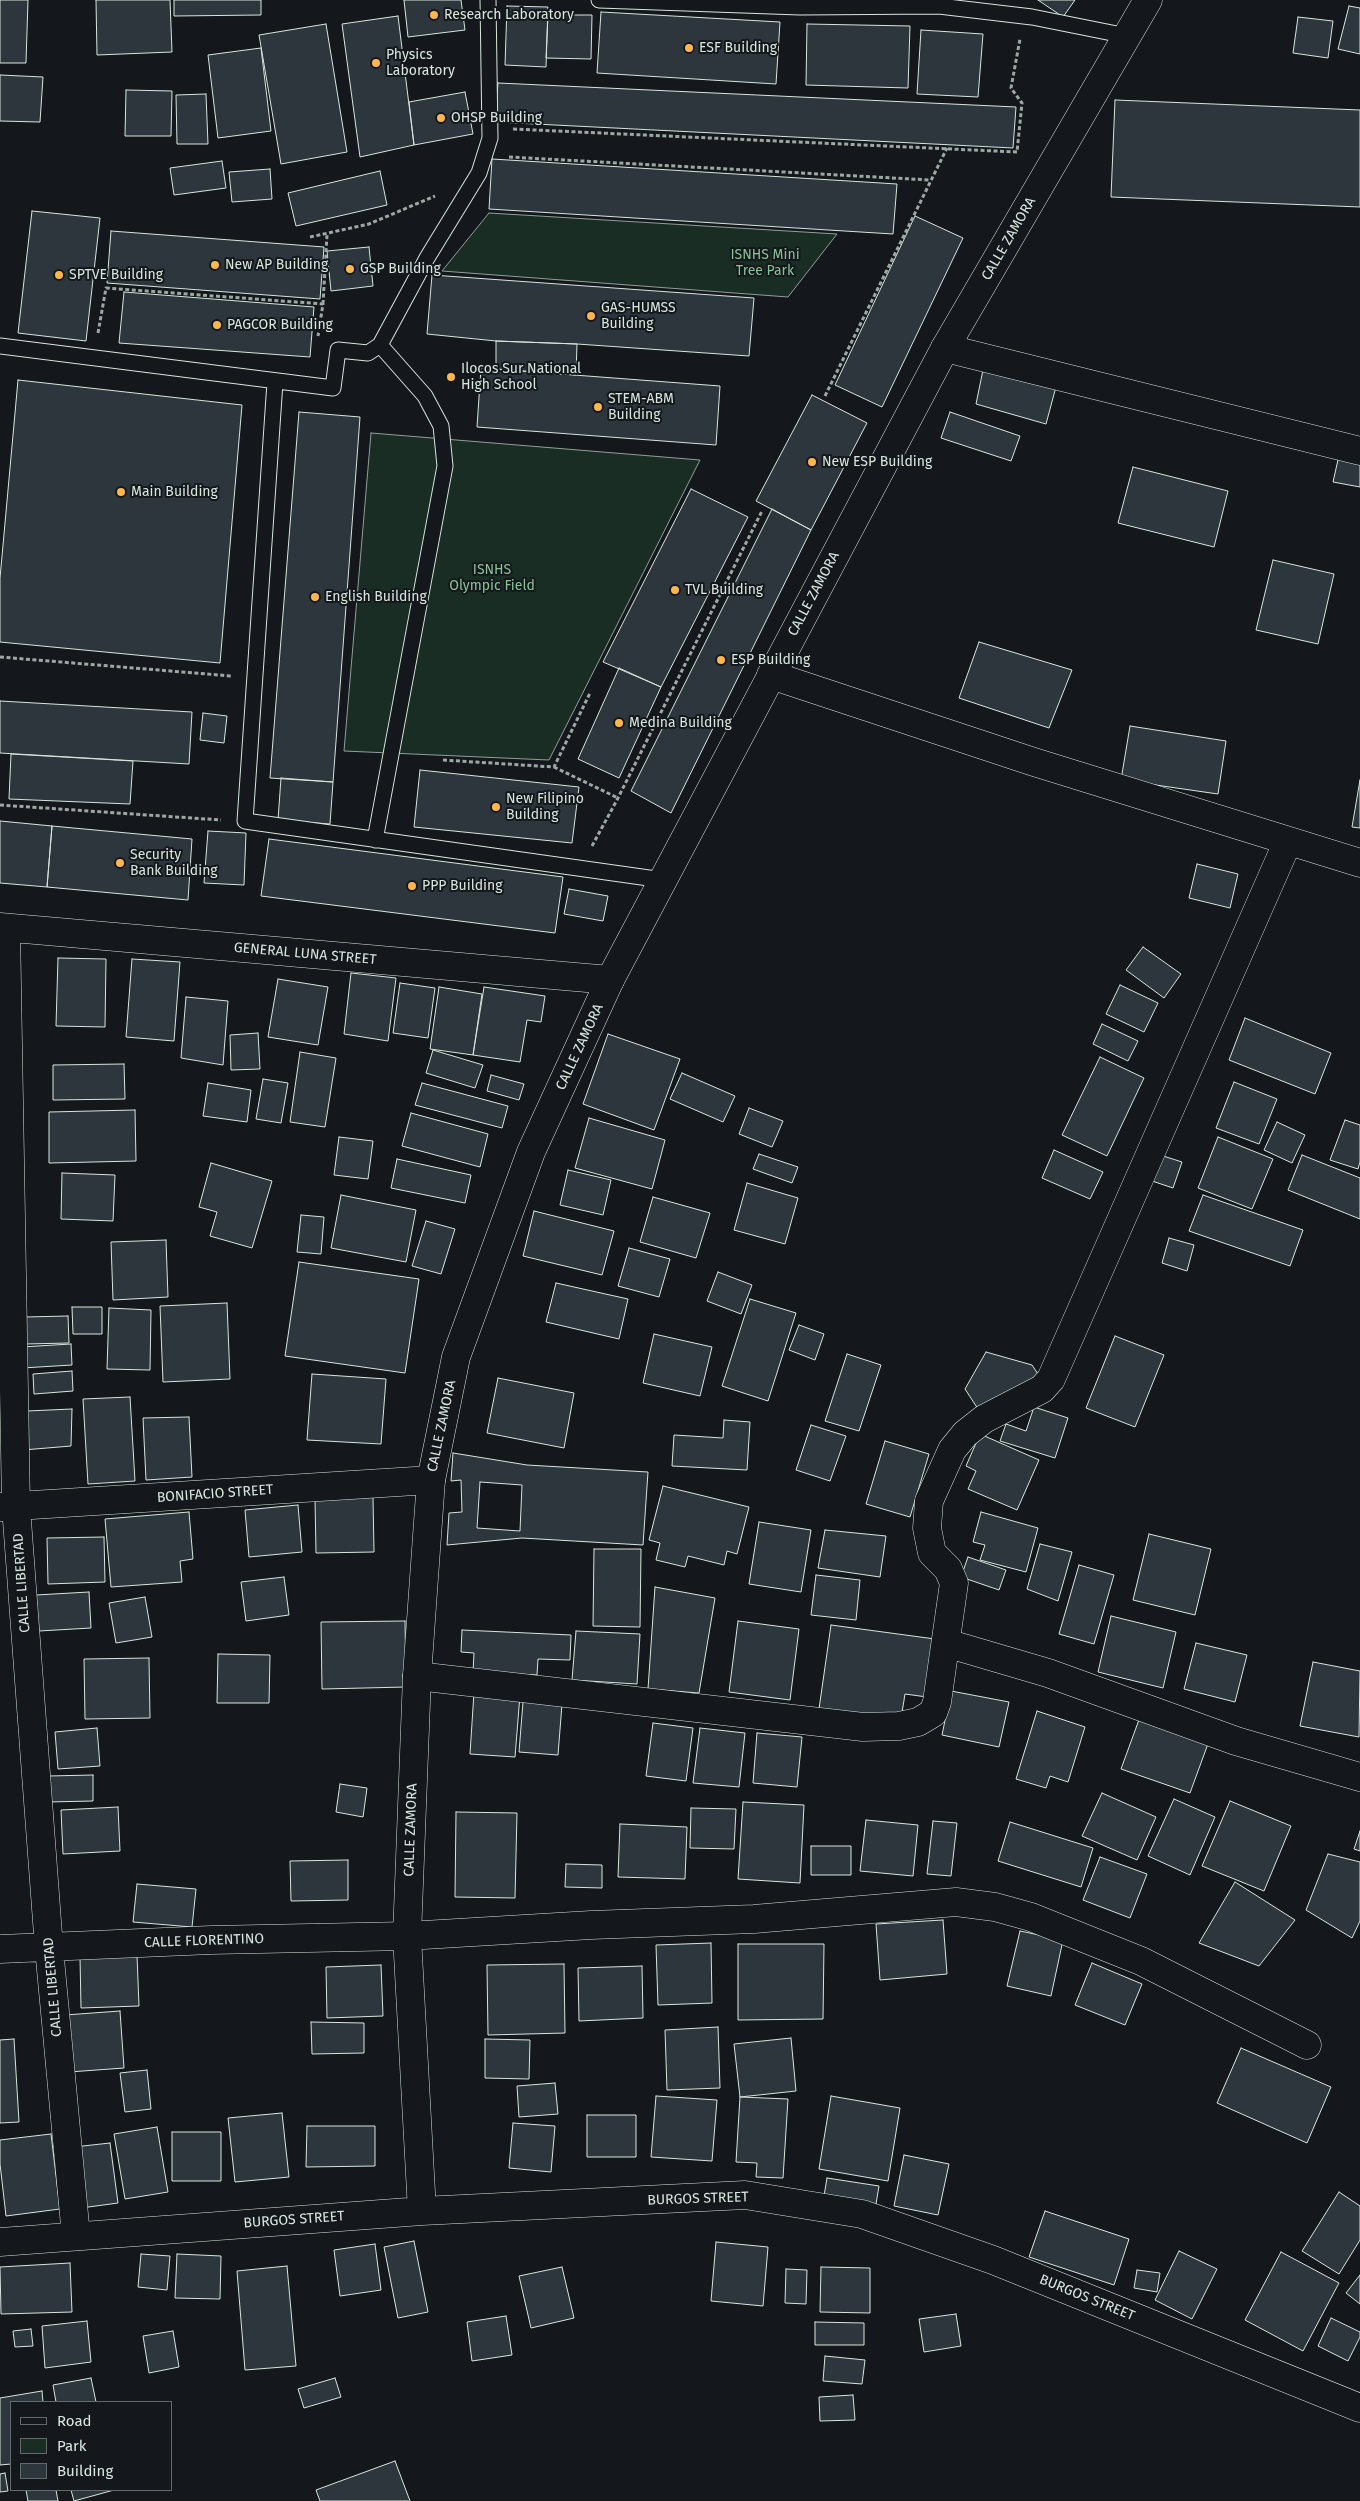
<!DOCTYPE html>
<html>
<head>
<meta charset="utf-8">
<style>
	body { margin:0 }
	#map { position:relative; width:1360px; height:2501px; overflow:hidden; background:#14181c; font-family:"Fira Sans",sans-serif }
	canvas { display:block }
	.legend { position:absolute; left:10px; top:2401px; width:162px; height:90px; box-sizing:border-box; background:#14181c; border:1px solid #626a69; margin:0; padding:6px 9px; list-style:none; font-size:15px; color:#d8e6dc }
	.legend li { display:flex; align-items:center; gap:10px; height:25px }
	.legend b { width:25px; border:1px solid #626a69 }
</style>
</head>
<body>
<div id="map">
<canvas width="1360" height="2501"></canvas>
<ul class="legend">
<li><b style="height:6px;background:#14181c"></b>Road</li>
<li><b style="height:14px;background:#1a2d24"></b>Park</li>
<li><b style="height:14px;background:#2c363c"></b>Building</li>
</ul>
</div>
<script>
const ctx = document.querySelector('canvas').getContext('2d');
ctx.lineJoin = 'round';
function fill(path, color) { ctx.fillStyle = color; ctx.fill(path, 'evenodd'); }
const poly = rows => new Path2D(rows.map(r => 'M' + r).join(''));
function trace(path, color, width, dash) { ctx.strokeStyle = color; ctx.lineWidth = width; ctx.lineCap = dash ? 'butt' : 'round'; ctx.setLineDash(dash || []); ctx.stroke(path); }
function label(font, color, halo, rows, align = 'center') {
  ctx.font = font + ' "Fira Sans",sans-serif'; ctx.lineWidth = 4; ctx.setLineDash([]); ctx.textBaseline = 'middle'; ctx.strokeStyle = halo; ctx.fillStyle = color; for (const [text, x, y, turn = 0] of rows) {
    ctx.save(); ctx.translate(x, y); ctx.rotate((+turn || 0) * Math.PI / 180); ctx.textAlign = isNaN(turn) ? turn : align; if (halo) ctx.strokeText(text, 0, 0); ctx.fillText(text, 0, 0); ctx.restore();
  }
}
const green = poly([
	[489,213,837,234,788,297,442,271,489,213],
	[371,433,700,460,549,760,344,751,371,433]
]);
fill(green, '#1a2d24');
trace(green, '#939e99', 1);
const building = poly([
	[0,0,28,0,26,63,0,63,0,0],
	[96,0,170,0,172,52,97,55,96,0],
	[174,0,261,0,261,15,174,16,174,0],
	[404,0,461,0,465,30,408,37,404,0],
	[1038,0,1075,0,1063,17,1038,0],
	[507,6,548,7,546,67,505,65,507,6],
	[1349,6,1360,8,1360,54,1338,49,1349,6],
	[601,12,780,22,776,84,597,73,601,12],
	[548,15,592,15,591,59,546,58,548,15],
	[398,16,414,145,360,157,342,24,398,16],
	[1298,17,1333,21,1328,58,1293,53,1298,17],
	[326,24,347,152,281,164,259,35,326,24],
	[807,24,910,26,908,88,806,85,807,24],
	[921,30,983,34,978,97,917,94,921,30],
	[261,48,271,131,218,138,208,55,261,48],
	[0,75,43,77,40,122,0,121,0,75],
	[498,83,1016,107,1013,148,495,122,498,83],
	[126,90,172,91,171,136,125,136,126,90],
	[465,92,473,134,414,145,409,102,465,92],
	[206,94,208,144,177,144,176,95,206,94],
	[1115,100,1360,110,1360,207,1111,197,1115,100],
	[492,159,897,184,893,234,489,209,492,159],
	[222,161,226,188,174,195,170,168,222,161],
	[270,169,272,199,232,202,229,172,270,169],
	[380,171,387,205,296,226,288,193,380,171],
	[32,211,100,218,86,341,18,333,32,211],
	[915,216,963,238,882,407,835,385,915,216],
	[111,231,324,247,320,299,107,283,111,231],
	[369,247,373,286,331,291,327,251,369,247],
	[432,275,754,298,749,356,577,344,496,341,427,334,432,275],
	[124,292,314,307,310,357,119,343,124,292],
	[496,341,577,344,576,375,496,369,496,341],
	[984,365,1057,383,1046,424,976,404,984,365],
	[481,368,720,386,716,445,477,427,481,368],
	[18,380,242,405,220,663,0,642,0,578,18,380],
	[812,395,867,423,811,530,756,501,812,395],
	[299,412,360,417,333,782,270,778,299,412],
	[950,412,1020,436,1011,461,941,438,950,412],
	[1340,451,1360,455,1360,487,1333,482,1340,451],
	[1133,467,1228,491,1214,547,1118,523,1133,467],
	[691,489,748,517,661,687,603,662,691,489],
	[772,509,811,530,671,813,631,791,772,509],
	[1273,560,1334,574,1318,644,1256,630,1273,560],
	[979,642,1072,670,1049,728,959,698,979,642],
	[619,668,661,687,619,778,578,759,619,668],
	[0,701,192,712,189,764,0,753,0,701],
	[203,713,227,716,224,743,200,740,203,713],
	[1130,726,1226,741,1218,794,1121,780,1130,726],
	[11,754,133,761,130,804,9,799,11,754],
	[420,770,579,787,572,843,414,827,420,770],
	[281,778,333,782,330,824,278,820,281,778],
	[1360,780,1360,828,1352,827,1360,780],
	[0,821,52,826,47,887,0,883,0,821],
	[52,826,192,839,188,900,47,887,52,826],
	[208,831,246,833,244,885,204,883,208,831],
	[269,839,563,877,555,933,261,896,269,839],
	[1197,864,1238,874,1230,908,1189,898,1197,864],
	[569,889,608,896,603,921,564,914,569,889],
	[1143,947,1181,974,1164,998,1126,970,1143,947],
	[58,958,106,959,105,1027,56,1026,58,958],
	[132,959,180,962,174,1041,126,1037,132,959],
	[351,973,396,978,388,1041,344,1034,351,973],
	[278,979,328,987,318,1045,268,1037,278,979],
	[400,983,435,988,428,1038,393,1033,400,983],
	[1120,985,1158,1003,1144,1032,1106,1014,1120,985],
	[439,987,482,994,473,1055,430,1049,439,987],
	[484,987,545,996,541,1022,527,1020,520,1062,473,1055,484,987],
	[186,997,228,1001,223,1065,181,1058,186,997],
	[1245,1018,1331,1053,1315,1094,1229,1060,1245,1018],
	[1102,1024,1138,1041,1128,1061,1093,1044,1102,1024],
	[258,1033,260,1069,231,1070,230,1035,258,1033],
	[608,1034,680,1059,654,1130,583,1104,608,1034],
	[433,1050,483,1065,475,1088,426,1073,433,1050],
	[300,1052,336,1058,325,1127,290,1122,300,1052],
	[1100,1057,1144,1078,1107,1156,1062,1135,1100,1057],
	[124,1064,125,1099,53,1100,53,1065,124,1064],
	[682,1073,735,1096,723,1122,670,1099,682,1073],
	[491,1075,524,1084,519,1100,487,1091,491,1075],
	[263,1079,288,1083,281,1123,256,1119,263,1079],
	[1234,1082,1277,1099,1259,1144,1216,1128,1234,1082],
	[208,1083,251,1090,247,1122,203,1116,208,1083],
	[422,1083,508,1106,502,1128,415,1105,422,1083],
	[749,1108,783,1121,772,1147,739,1134,749,1108],
	[135,1110,136,1161,49,1163,49,1112,135,1110],
	[411,1113,488,1134,480,1167,402,1146,411,1113],
	[589,1118,665,1140,652,1189,575,1168,589,1118],
	[1345,1120,1360,1125,1360,1162,1358,1169,1330,1160,1345,1120],
	[1277,1122,1305,1135,1292,1163,1264,1150,1277,1122],
	[339,1137,373,1141,368,1179,334,1175,339,1137],
	[1218,1137,1273,1159,1252,1209,1198,1188,1218,1137],
	[1054,1150,1103,1172,1090,1199,1042,1178,1054,1150],
	[759,1154,798,1167,792,1183,753,1169,759,1154],
	[1160,1155,1182,1162,1173,1188,1152,1181,1160,1155],
	[1302,1155,1360,1178,1360,1219,1288,1190,1302,1155],
	[397,1159,471,1175,465,1203,391,1188,397,1159],
	[211,1163,272,1181,252,1248,210,1236,217,1212,199,1207,211,1163],
	[568,1170,611,1180,603,1215,560,1205,568,1170],
	[62,1173,115,1175,113,1221,61,1219,62,1173],
	[747,1183,798,1198,785,1244,734,1230,747,1183],
	[341,1195,416,1210,406,1262,331,1248,341,1195],
	[1203,1195,1303,1230,1290,1266,1189,1231,1203,1195],
	[653,1197,710,1213,696,1258,640,1242,653,1197],
	[534,1211,614,1231,602,1275,523,1256,534,1211],
	[301,1215,324,1217,321,1254,297,1252,301,1215],
	[426,1221,455,1229,441,1274,412,1266,426,1221],
	[1169,1238,1194,1245,1187,1271,1162,1263,1169,1238],
	[166,1240,168,1297,113,1300,111,1242,166,1240],
	[629,1248,670,1259,659,1297,618,1286,629,1248],
	[299,1262,419,1279,405,1373,285,1356,299,1262],
	[718,1272,752,1285,741,1314,707,1301,718,1272],
	[556,1283,628,1299,619,1339,546,1322,556,1283],
	[750,1299,796,1313,768,1401,722,1386,750,1299],
	[227,1303,230,1379,163,1382,160,1306,227,1303],
	[72,1307,102,1307,102,1334,73,1334,72,1307],
	[109,1308,151,1310,150,1370,107,1369,109,1308],
	[68,1316,69,1343,26,1344,25,1317,68,1316],
	[799,1325,824,1334,815,1360,789,1350,799,1325],
	[654,1334,712,1347,700,1396,643,1383,654,1334],
	[1115,1336,1164,1355,1135,1427,1086,1408,1115,1336],
	[71,1344,72,1365,22,1368,21,1347,71,1344],
	[986,1352,1032,1365,1042,1380,980,1412,965,1389,986,1352],
	[847,1354,881,1365,859,1431,825,1421,847,1354],
	[72,1371,73,1391,34,1394,33,1374,72,1371],
	[312,1374,386,1379,381,1444,307,1440,312,1374],
	[498,1378,574,1393,564,1448,487,1433,498,1378],
	[130,1397,135,1481,88,1484,83,1399,130,1397],
	[1034,1407,1068,1418,1055,1458,1000,1441,1006,1424,1026,1431,1034,1407],
	[72,1409,71,1446,23,1450,27,1411,72,1409],
	[189,1417,192,1477,146,1480,143,1418,189,1417],
	[724,1420,750,1422,747,1470,672,1466,674,1435,723,1438,724,1420],
	[811,1425,846,1436,830,1481,796,1470,811,1425],
	[980,1434,1039,1460,1017,1510,968,1489,976,1471,966,1466,980,1434],
	[885,1441,929,1454,910,1517,866,1504,885,1441],
	[453,1453,527,1465,648,1472,643,1545,522,1538,447,1545,449,1513,462,1512,461,1480,451,1481,453,1453],
	[480,1482,522,1485,520,1531,477,1528,480,1482],
	[663,1486,749,1507,737,1554,727,1551,724,1565,688,1556,685,1567,656,1560,660,1543,649,1540,663,1486],
	[373,1497,374,1552,316,1553,315,1499,373,1497],
	[298,1505,302,1552,249,1557,245,1510,298,1505],
	[189,1512,193,1559,180,1561,182,1582,111,1587,105,1519,189,1512],
	[981,1512,1038,1528,1026,1572,980,1560,985,1545,973,1542,981,1512],
	[759,1522,811,1530,801,1592,749,1584,759,1522],
	[825,1530,886,1536,880,1577,818,1568,825,1530],
	[1149,1534,1211,1549,1195,1615,1133,1600,1149,1534],
	[104,1537,105,1582,48,1584,47,1538,104,1537],
	[1040,1544,1072,1552,1058,1601,1027,1589,1040,1544],
	[594,1549,641,1549,640,1627,593,1626,594,1549],
	[968,1557,1006,1570,999,1590,961,1577,968,1557],
	[1079,1565,1114,1575,1094,1644,1059,1634,1079,1565],
	[816,1575,860,1580,856,1620,811,1615,816,1575],
	[284,1577,289,1615,246,1621,241,1582,284,1577],
	[655,1587,715,1598,699,1693,648,1689,655,1587],
	[89,1592,91,1628,39,1631,36,1595,89,1592],
	[145,1597,152,1637,116,1643,109,1603,145,1597],
	[1111,1616,1176,1632,1163,1688,1098,1672,1111,1616],
	[405,1621,406,1687,322,1689,321,1622,405,1621],
	[738,1621,799,1629,790,1700,729,1692,738,1621],
	[831,1625,935,1639,927,1697,905,1694,901,1719,819,1709,831,1625],
	[462,1630,571,1635,570,1660,538,1659,537,1675,473,1672,474,1653,461,1652,462,1630],
	[576,1631,640,1634,637,1684,572,1680,576,1631],
	[1196,1643,1247,1655,1235,1702,1184,1689,1196,1643],
	[218,1654,270,1655,269,1703,217,1703,218,1654],
	[149,1658,150,1718,85,1719,84,1659,149,1658],
	[1313,1662,1360,1671,1359,1737,1300,1726,1313,1662],
	[951,1691,1009,1702,999,1747,942,1735,951,1691],
	[474,1692,520,1695,515,1757,470,1754,474,1692],
	[523,1702,562,1704,558,1755,519,1752,523,1702],
	[1037,1711,1085,1727,1068,1782,1050,1776,1046,1788,1016,1779,1037,1711],
	[1140,1717,1209,1741,1190,1793,1121,1769,1140,1717],
	[653,1723,693,1728,686,1781,646,1776,653,1723],
	[97,1728,100,1766,58,1769,55,1732,97,1728],
	[700,1728,745,1733,739,1787,693,1783,700,1728],
	[757,1733,802,1737,797,1787,753,1783,757,1733],
	[93,1775,93,1801,48,1802,48,1776,93,1775],
	[340,1784,367,1788,363,1817,336,1812,340,1784],
	[1102,1793,1156,1817,1137,1860,1082,1836,1102,1793],
	[1174,1799,1215,1817,1190,1875,1148,1856,1174,1799],
	[1230,1801,1291,1826,1264,1891,1202,1866,1230,1801],
	[743,1802,804,1805,800,1883,738,1879,743,1802],
	[118,1807,120,1851,63,1854,61,1810,118,1807],
	[691,1808,736,1809,734,1849,690,1848,691,1808],
	[456,1812,517,1813,515,1898,455,1897,456,1812],
	[866,1820,918,1825,913,1876,860,1871,866,1820],
	[933,1821,957,1823,951,1876,927,1874,933,1821],
	[1010,1822,1093,1848,1081,1887,998,1861,1010,1822],
	[620,1824,687,1827,685,1879,618,1877,620,1824],
	[1360,1831,1360,1851,1354,1849,1360,1831],
	[811,1846,851,1846,851,1875,811,1875,811,1846],
	[1328,1854,1360,1862,1360,1921,1352,1938,1306,1910,1328,1854],
	[1100,1857,1147,1874,1130,1918,1083,1900,1100,1857],
	[348,1860,348,1900,291,1901,290,1861,348,1860],
	[566,1864,602,1865,602,1888,565,1887,566,1864],
	[1235,1882,1295,1920,1259,1966,1199,1943,1235,1882],
	[137,1884,196,1889,192,1927,133,1922,137,1884],
	[943,1920,947,1974,880,1980,876,1924,943,1920],
	[1020,1931,1063,1940,1051,1996,1007,1986,1020,1931],
	[711,1943,712,2003,658,2005,656,1945,711,1943],
	[738,1944,824,1944,823,2019,738,2020,738,1944],
	[137,1955,139,2006,81,2008,80,1957,137,1955],
	[1092,1963,1142,1984,1125,2025,1075,2005,1092,1963],
	[564,1964,565,2033,488,2035,487,1965,564,1964],
	[381,1965,383,2016,327,2018,326,1967,381,1965],
	[642,1966,643,2018,579,2021,578,1968,642,1966],
	[120,2011,124,2068,69,2072,65,2015,120,2011],
	[311,2022,364,2023,364,2053,312,2054,311,2022],
	[718,2027,720,2088,667,2090,665,2030,718,2027],
	[791,2038,796,2091,740,2097,734,2044,791,2038],
	[14,2039,19,2122,0,2123,0,2040,14,2039],
	[485,2039,530,2040,529,2079,485,2078,485,2039],
	[1241,2048,1331,2087,1307,2143,1217,2103,1241,2048],
	[147,2070,151,2109,125,2112,120,2073,147,2070],
	[555,2083,558,2114,519,2117,517,2086,555,2083],
	[656,2096,717,2100,712,2161,651,2157,656,2096],
	[831,2096,900,2108,888,2181,819,2169,831,2096],
	[740,2097,788,2099,783,2178,756,2177,757,2163,736,2162,740,2097],
	[282,2113,289,2177,235,2182,228,2118,282,2113],
	[587,2115,636,2115,636,2157,587,2157,587,2115],
	[513,2123,555,2126,551,2172,509,2168,513,2123],
	[307,2126,375,2126,375,2166,306,2167,307,2126],
	[157,2127,168,2192,125,2199,114,2134,157,2127],
	[172,2132,221,2132,221,2181,172,2181,172,2132],
	[51,2134,60,2209,6,2216,0,2164,0,2140,51,2134],
	[110,2143,118,2203,81,2208,74,2147,110,2143],
	[904,2155,949,2164,938,2215,894,2206,904,2155],
	[827,2178,879,2186,876,2204,824,2196,827,2178],
	[1339,2192,1360,2206,1360,2240,1339,2274,1302,2251,1339,2192],
	[1045,2211,1129,2239,1114,2285,1029,2257,1045,2211],
	[414,2241,428,2312,398,2318,384,2247,414,2241],
	[716,2242,768,2247,763,2306,711,2301,716,2242],
	[375,2244,381,2290,340,2296,334,2250,375,2244],
	[1179,2251,1217,2269,1192,2319,1155,2300,1179,2251],
	[1281,2252,1339,2283,1303,2351,1245,2320,1281,2252],
	[141,2254,170,2256,167,2290,138,2287,141,2254],
	[177,2254,221,2256,220,2299,175,2298,177,2254],
	[70,2263,72,2312,1,2314,0,2267,70,2263],
	[287,2266,296,2366,245,2370,237,2271,287,2266],
	[562,2267,574,2318,531,2328,519,2276,562,2267],
	[821,2267,870,2268,870,2313,820,2312,821,2267],
	[786,2269,807,2270,806,2304,785,2303,786,2269],
	[1137,2270,1160,2273,1157,2292,1134,2288,1137,2270],
	[1360,2275,1360,2304,1346,2293,1360,2275],
	[956,2314,961,2346,924,2352,919,2319,956,2314],
	[506,2316,512,2355,472,2361,467,2322,506,2316],
	[1331,2318,1360,2332,1360,2337,1348,2361,1318,2346,1331,2318],
	[87,2321,91,2362,45,2368,42,2326,87,2321],
	[815,2322,864,2323,864,2345,815,2345,815,2322],
	[31,2329,33,2346,15,2347,13,2331,31,2329],
	[173,2331,179,2367,149,2373,143,2336,173,2331],
	[825,2356,865,2360,862,2384,823,2381,825,2356],
	[91,2378,96,2402,56,2402,53,2385,91,2378],
	[335,2378,341,2397,304,2408,298,2389,335,2378],
	[42,2391,43,2402,11,2402,11,2464,0,2465,0,2398,42,2391],
	[853,2395,855,2420,820,2421,819,2397,853,2395],
	[395,2461,410,2501,320,2501,316,2490,395,2461],
	[5,2473,8,2491,0,2492,0,2474,5,2473],
	[26,2490,56,2490,58,2501,28,2501,26,2490],
	[71,2490,114,2490,74,2501,71,2490]
]);
fill(building, '#2c363c');
trace(building, '#d8e6dc', 1);
const lane = poly([
	[599,0,800,7,939,6,1032,17,1127,36],
	[0,346,333,388,338,350,368,353,380,345,427,258,479,173,490,138,488,0],
	[275,382,245,821,663,880],
	[375,840,445,466,441,426,425,396,380,345]
]);
const street = poly([
	[945,348,1360,451],
	[771,675,1034,762,1360,863],
	[0,927,610,980],
	[6,928,16,1507,49,1948,76,2236],
	[0,1507,431,1480],
	[946,1643,1048,1673,1236,1741,1360,1777],
	[417,1676,863,1727,899,1726,918,1722,933,1713,937,1702,954,1583,948,1569,932,1553,927,1528,929,1501,952,1450,965,1434,984,1419,1042,1389,1051,1379,1288,841],
	[0,1949,211,1940,407,1936,591,1925,754,1919,956,1902,995,1907,1031,1917,1141,1961,1307,2045]
]);
const secondary = poly([
	[422,2211,407,1936,417,1676,431,1480,456,1357,531,1152,610,980,945,348,1148,0],
	[0,2242,422,2211,745,2195,862,2214,993,2260,1360,2408]
]);
trace(lane, '#d8e6dc', 17);
trace(street, '#d8e6dc', 29);
trace(secondary, '#d8e6dc', 29);
trace(poly([
	[513,129,1017,152,1022,103,1011,88,1020,39],
	[509,157,930,180],
	[310,237,369,224,435,196],
	[323,304,327,235],
	[98,333,106,288,323,304,318,336],
	[825,396,947,148],
	[0,657,231,676],
	[443,760,554,767,590,693],
	[554,767,618,798],
	[0,805,221,820],
	[592,846,618,798,762,511]
]), '#9da8a2', 3, [4, 2.5]);
trace(lane, '#14181c', 15);
trace(street, '#14181c', 28);
trace(secondary, '#14181c', 28);
for (const [x, y, r, color] of [
	[434,15,5,"#ffb74d"],
	[689,48,5,"#ffb74d"],
	[376,63,5,"#ffb74d"],
	[441,118,5,"#ffb74d"],
	[215,265,5,"#ffb74d"],
	[350,269,5,"#ffb74d"],
	[59,275,5,"#ffb74d"],
	[591,316,5,"#ffb74d"],
	[217,325,5,"#ffb74d"],
	[451,377,5,"#ffb74d"],
	[598,407,5,"#ffb74d"],
	[812,462,5,"#ffb74d"],
	[121,492,5,"#ffb74d"],
	[675,590,5,"#ffb74d"],
	[315,597,5,"#ffb74d"],
	[721,660,5,"#ffb74d"],
	[619,723,5,"#ffb74d"],
	[496,807,5,"#ffb74d"],
	[120,863,5,"#ffb74d"],
	[412,886,5,"#ffb74d"]
]) { const dot = new Path2D(); dot.arc(x, y, r, 0, 2 * Math.PI); ctx.fillStyle = color; ctx.fill(dot); trace(dot, '#14181c', 2); }
label('14px', '#d8e6dc', '#14181c', [
	["Research Laboratory",444,15],
	["ESF Building",699,48],
	["Physics",386,55],
	["Laboratory",386,71],
	["OHSP Building",451,118],
	["New AP Building",225,265],
	["GSP Building",360,269],
	["SPTVE Building",69,275],
	["GAS-HUMSS",601,308],
	["Building",601,324],
	["PAGCOR Building",227,325],
	["Ilocos Sur National",461,369],
	["High School",461,385],
	["STEM-ABM",608,399],
	["Building",608,415],
	["New ESP Building",822,462],
	["Main Building",131,492],
	["TVL Building",685,590],
	["English Building",325,597],
	["ESP Building",731,660],
	["Medina Building",629,723],
	["New Filipino",506,799],
	["Building",506,815],
	["Security",130,855],
	["Bank Building",130,871],
	["PPP Building",422,886]
], 'left');
label('14px', '#d8e6dc', '#14181c', [
	["CALLE ZAMORA",1009,239,-60],
	["CALLE ZAMORA",814,594,-62],
	["GENERAL LUNA STREET",305,954,5],
	["CALLE ZAMORA",580,1047,-65],
	["CALLE ZAMORA",442,1426,-78],
	["BONIFACIO STREET",215,1494,-4],
	["CALLE LIBERTAD",22,1583,-94],
	["CALLE ZAMORA",411,1830,-88],
	["CALLE FLORENTINO",204,1941,-2],
	["CALLE LIBERTAD",53,1987,-95],
	["BURGOS STREET",698,2199,-2],
	["BURGOS STREET",294,2220,-4],
	["BURGOS STREET",1087,2298,22]
]);
label('14px', '#8ac095', '#14181c', [
	["ISNHS Mini",765,255],
	["Tree Park",765,271],
	["ISNHS",492,570],
	["Olympic Field",492,586]
]);
</script>
</body>
</html>
